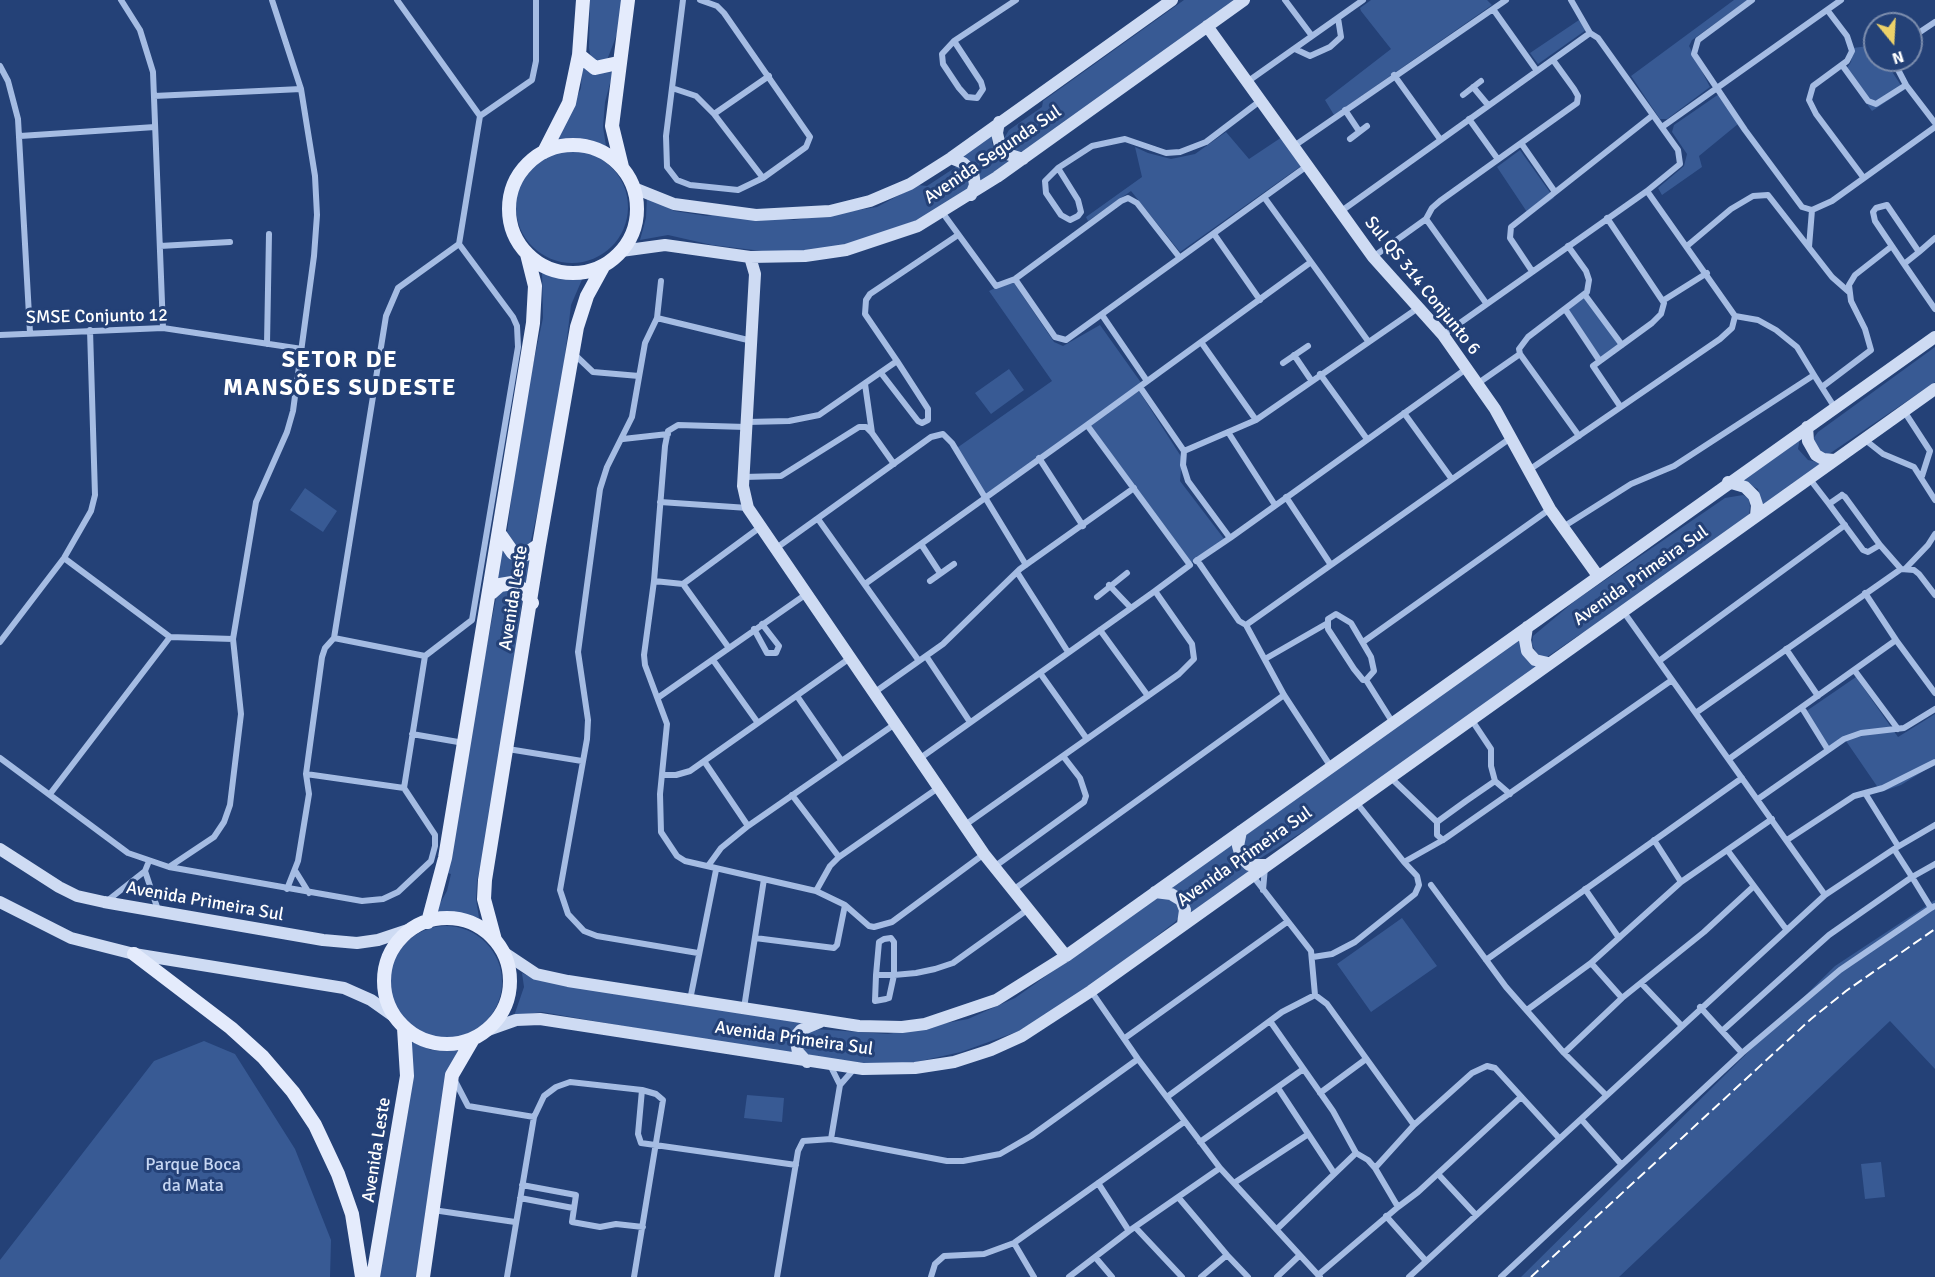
<!DOCTYPE html>
<html>
<head>
<meta charset="utf-8">
<style>
	body { margin:0 }
	#map { position:relative; width:1935px; height:1277px; overflow:hidden; background:#244177; font-family:Signika,sans-serif }
	canvas { display:block }
	.north { position:absolute; left:1863px; top:12px; width:60px; height:60px; box-sizing:border-box; background:#244177; border:2px solid #7c8dad; border-radius:50%; rotate:162deg; font-size:16px; font-weight:700; line-height:24px; text-align:center; color:#fff }
	.north::after { content:''; display:block; margin:auto; width:21px; height:27px; background:#edd169; clip-path:polygon(50% 0,100% 100%,50% 72%,0 100%) }
</style>
</head>
<body>
<div id="map">
<canvas width="1935" height="1277"></canvas>
<div class="north">N</div>
</div>
<script>
const ctx = document.querySelector('canvas').getContext('2d');
ctx.lineJoin = 'round';
function fill(path, color) { ctx.fillStyle = color; ctx.fill(path, 'evenodd'); }
const poly = rows => new Path2D(rows.map(r => 'M' + r).join(''));
function trace(path, color, width, dash) { ctx.strokeStyle = color; ctx.lineWidth = width; ctx.lineCap = dash ? 'butt' : 'round'; ctx.setLineDash(dash || []); ctx.stroke(path); }
function label(font, color, halo, rows, align = 'center') {
  ctx.font = font + ' Signika,sans-serif'; ctx.lineWidth = 6; ctx.setLineDash([]); ctx.textBaseline = 'middle'; ctx.strokeStyle = halo; ctx.fillStyle = color; for (const [text, x, y, turn = 0] of rows) {
    ctx.save(); ctx.translate(x, y); ctx.rotate((+turn || 0) * Math.PI / 180); ctx.textAlign = isNaN(turn) ? turn : align; if (halo) ctx.strokeText(text, 0, 0); ctx.fillText(text, 0, 0); ctx.restore();
  }
}
fill(poly([
	[590,0,623,0,619,29,607,60,597,63,591,59,589,48],
	[1184,0,1241,0,1025,151,1014,153,1005,147,1003,140,1009,130,1042,107,1043,101],
	[1371,0,1487,0,1492,5,1334,115,1325,100,1391,49,1361,11,1360,8],
	[1734,0,1748,0,1692,40,1689,46,1710,87,1667,119,1660,119,1631,76],
	[1579,20,1586,30,1538,64,1530,53],
	[1875,45,1875,60,1893,60,1891,70,1904,90,1872,111,1844,72,1851,62,1853,48],
	[582,66,591,73,613,72,605,102,603,127,606,146,588,139,558,140,581,88],
	[1719,94,1738,124,1699,156,1702,167,1662,195,1658,188,1684,166,1687,154,1672,132,1674,125],
	[1226,132,1249,159,1282,137,1301,166,1180,252,1131,191,1088,221,1086,217,1142,177,1135,147,1148,153,1171,159,1195,154],
	[993,134,992,143,997,155,1004,161,1013,162,979,185,959,158],
	[1520,150,1554,198,1529,215,1497,167],
	'516 207a56 56 0 1 1 112 0a56 56 0 1 1-112 0Z',
	[956,167,965,167,972,186,938,212,851,245,814,251,770,252,712,245,668,235,640,240,646,218,647,196,674,211,707,216,717,214,794,220,877,207,918,185,927,186],
	[542,269,562,275,584,275,571,305,557,423,530,545,521,549,506,540,522,416,543,318],
	[1012,280,1054,342,1063,346,1100,325,1142,384,985,500,954,450,1052,381,989,291],
	[1585,297,1620,346,1599,359,1567,309],
	[1935,347,1935,382,1829,454,1820,452,1813,439,1818,432],
	[1009,369,1024,390,991,414,975,393],
	[1139,391,1182,458,1180,481,1225,540,1191,563,1090,425],
	[1800,438,1798,449,1808,460,1821,463,1762,507,1758,489,1742,481],
	[305,488,337,511,323,532,290,510],
	[1743,495,1749,498,1750,507,1749,514,1739,522,1594,629,1579,635,1547,657,1538,657,1532,644,1533,636,1576,600,1725,498],
	[500,550,511,557,534,552,528,589,494,583],
	[510,586,521,596,522,601,510,699,487,838,477,881,476,899,479,918,460,913,435,912,447,891,451,874,447,873,467,747,497,593],
	[1522,636,1541,667,1390,777,1256,861,1243,856,1243,839,1247,833],
	[1856,677,1898,737,1935,714,1935,764,1901,785,1881,792,1846,741,1830,750,1805,712],
	[1236,838,1234,853,1245,870,1249,871,1189,915,1190,907,1185,895,1170,887],
	[1160,895,1173,897,1181,915,1175,922,1085,991,1019,1031,961,1052,916,1062,881,1065,809,1056,803,1050,800,1044,805,1034,815,1029,888,1034,968,1019,1015,998],
	[1935,900,1935,1069,1890,1021,1619,1277,1521,1277,1835,966],
	[1402,918,1437,966,1371,1012,1337,964],
	'390 982a56 56 0 1 1 112 0a56 56 0 1 1-112 0Z',
	[522,973,537,980,803,1022,796,1056,542,1012,514,1016,524,987],
	[399,1030,412,1042,431,1050,463,1051,422,1277,377,1277,411,1077],
	[204,1041,235,1054,295,1149,331,1240,330,1277,0,1277,0,1260,154,1061],
	[747,1095,784,1098,782,1122,744,1118],
	[1881,1162,1885,1197,1865,1199,1861,1164]
]), '#385a94');
trace(poly([
	[121,0,140,30,153,72,163,328],
	[683,0,666,136,667,167,677,180,690,185,738,190,763,178,795,155,806,147,810,137,724,13,717,6,700,0],
	[1285,0,1312,36],
	[1571,0,1590,33],
	[1752,0,1698,40,1694,54,1745,130,1802,207,1812,210,1832,201,1935,127],
	[1493,9,1506,0],
	[1828,11,1847,36,1852,51,1847,61,1813,86,1809,100,1816,114,1863,177],
	[1911,38,1935,22],
	[954,41,981,82,983,89,977,98,967,97,959,88,943,64,942,54,954,41,1016,0],
	[1295,49,1310,56,1330,47,1341,37,1338,18],
	[1842,65,1868,101,1876,104,1906,85,1893,60],
	[0,66,8,81,18,119,30,333],
	[1394,75,1440,139],
	[1247,82,1363,0],
	[1906,85,1935,123],
	[1473,87,1488,105],
	[672,88,696,96,714,114],
	[1463,95,1481,81],
	[154,96,301,89],
	[1345,110,1359,131],
	[480,116,532,80,536,61,536,0],
	[1469,119,1497,158],
	[1662,127,1841,0],
	[20,136,155,127],
	[1350,139,1367,126],
	[1521,143,1555,192],
	[1294,146,1493,9,1537,71,1340,212],
	[1058,168,1078,200,1081,212,1078,216],
	[763,178,714,114,769,76],
	[942,212,996,286,1015,279,1121,201,1128,198,1137,203,1180,258],
	[1078,216,1070,220,1061,215,1046,193,1045,181,1058,168,1092,146,1125,139,1166,153,1180,152,1206,142,1260,101],
	[1607,218,1664,303,1661,314,1652,323,1593,366,1620,406],
	[1214,234,1260,300],
	[160,246,230,242],
	[1568,246,1586,271,1589,280,1587,292,1528,337,1519,349,1520,354,1579,436],
	[1687,246,1731,209,1753,196,1768,195,1832,277,1849,292],
	[1809,247,1812,210],
	[1919,252,1887,205,1876,208,1873,212,1875,221,1904,264,1919,252,1935,238],
	[1373,257,1426,219],
	[1311,262,1368,341],
	[1904,264,1935,309],
	[1532,271,1510,238,1511,227,1653,115],
	[1015,279,1055,337,1066,340,1307,166],
	[661,281,657,318,645,343,632,417,607,467,600,489,578,652,588,720,587,739,560,890,568,914,584,931,597,936,698,953],
	[1585,295,1622,345],
	[1664,300,1707,273],
	[1486,303,1426,219,1432,208,1440,201,1577,103,1578,96,1574,89,1553,60],
	[1565,309,1599,360],
	[1102,315,1147,381],
	[1735,316,1758,320,1776,330,1797,347,1814,375],
	[657,318,752,341],
	[0,335,163,328,302,349],
	[1443,335,1647,191,1680,164,1678,150,1598,38,1590,33,1537,71],
	[1201,342,1256,420],
	[267,344,269,234],
	[573,353,593,372,639,376],
	[1294,355,1311,380],
	[1283,363,1308,346],
	[881,373,918,421,922,423,928,420,928,409,897,361],
	[1320,374,1367,439],
	[865,384,872,433],
	[1477,384,1520,354],
	[1140,387,1184,451,1256,420,1418,308],
	[1822,387,1871,350,1865,329,1851,301,1849,285,1855,275,1892,246],
	[1904,411,1930,451,1922,476],
	[1404,413,1451,478],
	[747,422,789,421,819,415,897,361,865,314,866,300,870,294,958,235],
	[1087,425,1311,262,1264,197],
	[746,427,678,425,668,431,665,446,654,581,644,655,645,665,667,724,660,794,661,832,677,856,685,861,816,891,845,905,869,926,874,927,892,922,984,854],
	[1228,432,1275,505],
	[623,439,668,434],
	[1864,439,1883,454,1914,467,1935,500],
	[1184,451,1183,465,1188,481,1230,538,1196,561],
	[1039,458,1083,526],
	[1529,470,1720,339,1732,328,1735,316,1647,191],
	[744,477,781,476,859,427,866,427,872,433,894,464],
	[1809,478,1829,504],
	[1842,495,1845,497,1880,545,1868,552,1863,550,1829,504,1842,495],
	[1286,497,1331,565],
	[660,502,748,508],
	[818,519,919,661],
	[1563,527,1631,484,1674,466,1814,375,1835,408],
	[1230,538,1466,369],
	[921,544,940,573],
	[1880,545,1901,569],
	[775,549,931,437,943,434,952,443,1026,565],
	[1197,560,1239,621,1246,625,1512,437],
	[1906,568,1928,545,1935,534],
	[1017,572,1068,652],
	[654,581,683,584,759,528],
	[930,581,954,564],
	[683,584,729,648],
	[865,584,1087,425,1190,565,1155,591],
	[1109,585,1131,608],
	[1097,597,1127,573],
	[1623,611,1825,895],
	[1246,625,1284,695,1331,767],
	[754,629,767,653,776,653,779,646,762,624],
	[1100,630,1148,696],
	[170,637,233,639],
	[334,638,425,656],
	[1896,640,1935,693],
	[0,642,64,558,91,511,95,495,90,330],
	[1363,642,1550,509],
	[1786,649,1818,696],
	[926,656,970,722],
	[1265,659,1326,624],
	[713,660,758,723],
	[1659,661,1845,525],
	[1855,671,1898,729],
	[1040,673,1087,739],
	[1366,680,1374,671,1371,657,1351,623,1336,614,1328,619,1328,629,1354,669,1363,680,1366,680,1393,723],
	[875,692,943,644,1020,569,1134,488],
	[797,696,841,760],
	[659,697,805,595],
	[1802,708,1828,750],
	[1697,712,1901,569,1914,570,1919,574,1935,595],
	[1471,719,1491,749,1491,766,1495,781],
	[412,734,464,743],
	[508,749,582,761],
	[0,758,128,853,169,867,214,837,224,822,230,805,241,714,233,639,256,502,287,432,293,411,314,256,317,215,315,176,301,89,272,0],
	[919,759,1155,591,1192,644,1194,659,1179,674,965,825],
	[1729,759,1896,640,1865,593],
	[704,761,748,826],
	[306,774,404,788],
	[663,775,676,775,690,771,850,658],
	[1390,777,1437,822],
	[1865,793,1898,846],
	[50,794,170,637,64,558],
	[792,795,839,857],
	[1758,799,1844,739,1861,733,1904,728,1935,709],
	[1356,802,1404,862],
	[1443,840,1437,835,1437,822,1466,801,1495,781,1510,794],
	[1654,840,1681,882],
	[1787,840,1854,796,1883,788,1935,762],
	[1894,849,1912,877,1935,864],
	[708,866,721,848,748,826,895,724],
	[169,867,362,901,383,899,398,892,431,861,435,846,435,835,404,788,425,656,472,620,518,347,517,326,513,317,459,244],
	[994,867,1084,802,1086,796,1080,778,1063,756],
	[145,871,158,910],
	[296,872,309,893],
	[1252,875,1311,951,1315,995],
	[1431,885,1506,987,1564,1053,1606,1095],
	[1754,886,1786,929],
	[287,889,298,861,309,794,306,774,322,657,325,648,334,638,386,316,398,288,459,244,480,116,397,0],
	[1585,889,1619,938],
	[1013,890,1284,695],
	[1263,890,1265,867],
	[816,891,830,866,839,857,938,788],
	[107,901,145,871,149,861],
	[755,938,834,948,837,945,845,905],
	[1313,957,1332,954,1355,942,1415,894,1419,885,1417,876,1404,862,1443,840,1672,680],
	[1486,960,1742,778],
	[1591,963,1622,998],
	[876,975,875,1001,886,999,889,998,894,975,894,942,891,938,884,939,879,942,876,975,894,975,916,973,935,969,953,963,1027,910],
	[1641,983,1681,1025],
	[1091,991,1138,1059,1220,1168,1320,1277],
	[690,1000,716,870],
	[1700,1007,1742,1053],
	[744,1008,764,879],
	[1527,1010,1591,963,1681,882,1772,819],
	[1270,1021,1333,1111,1356,1153,1277,1229],
	[1722,1031,1829,935,1912,877,1931,908,1935,906],
	[1125,1038,1287,922],
	[1564,1053,1622,998,1704,932,1754,886,1728,851],
	[830,1065,840,1085],
	[455,1081,468,1106,534,1117],
	[1278,1088,1334,1173],
	[642,1090,638,1134,641,1143,796,1165],
	[1320,1093,1366,1059],
	[1167,1097,1282,1012,1315,995,1327,1004,1414,1125,1472,1073,1487,1066,1495,1068,1559,1138],
	[1581,1119,1621,1164],
	[831,1139,840,1085,854,1069],
	[1200,1142,1302,1070],
	[1356,1153,1368,1160,1375,1168,1414,1125],
	[1438,1174,1476,1215],
	[1098,1183,1129,1231],
	[1234,1183,1307,1135],
	[522,1185,576,1195,572,1222,600,1227,616,1224,643,1227],
	[1178,1197,1227,1255],
	[520,1198,573,1208],
	[1398,1207,1418,1192,1521,1097],
	[433,1210,515,1222],
	[1386,1216,1426,1261],
	[1135,1227,1182,1277],
	[1014,1243,1034,1277],
	[1095,1257,1112,1277],
	[1318,1275,1398,1207,1375,1168],
	[507,1277,534,1117,544,1096,556,1087,570,1082,642,1090,656,1094,663,1100,634,1277],
	[777,1277,798,1151,803,1141,831,1139,947,1161,963,1161,1000,1154,1031,1136,1138,1059],
	[931,1277,935,1264,944,1256,984,1254,1014,1243,1184,1122],
	[1069,1277,1129,1231,1220,1168],
	[1201,1277,1227,1255,1248,1277],
	[1277,1277,1299,1256],
	[1409,1277,1825,895,1894,849,1935,825],
	[1501,1277,1742,1053,1840,970,1931,908]
]), '#a5bce3', 6);
trace(poly([
	[1207,26,1373,257,1443,335,1495,409,1550,509,1598,576],
	[999,122,997,133,1000,146,1007,154,1023,159],
	[951,158,963,163,973,172,975,185,971,195],
	[634,188,674,204,756,215,830,211,870,201,910,184,951,158,1172,0],
	[621,251,665,245,750,257,805,256,846,250,918,226,997,177,1244,0],
	[750,257,755,274,743,486,748,508,984,854,1066,956],
	[1807,427,1808,441,1816,455,1823,459,1834,460],
	[1728,482,1745,487,1754,496,1757,505,1756,516],
	[1527,627,1525,640,1527,651,1535,660,1548,663],
	[1241,831,1238,846,1241,857,1249,865,1265,865],
	[0,849,59,887,77,896,104,902,323,940,357,943,378,940,414,928],
	[1155,892,1171,894,1181,900,1185,910,1183,924],
	[0,902,71,938,134,954,344,988,371,1000,395,1017],
	[503,952,536,974,568,981,859,1026,902,1027,925,1024,996,1000,1066,956,1935,337],
	[485,1031,516,1020,540,1019,863,1069,915,1068,954,1062,991,1050,1022,1036,1091,991,1935,389],
	[807,1062,798,1052,795,1037,801,1030,820,1022]
]), '#cedbf3', 12);
trace(poly([
	[579,55,595,68,618,63],
	'509 209a64 64 0 1 1 128 0a64 64 0 1 1-128 0Z',
	[544,152,569,103,579,55,583,0],
	[622,167,612,126,628,0],
	[499,533,513,553,526,554,539,545],
	[491,593,500,585,512,583,524,590,532,603],
	'384 981a63 63 0 1 1 126 0a63 63 0 1 1-126 0Z',
	[428,922,445,858,533,323,535,286,527,254],
	[495,940,484,899,485,880,539,545,577,327,587,296,604,265],
	[134,954,231,1028,263,1057,293,1092,315,1125,338,1174,352,1214,362,1277],
	[373,1277,407,1076,404,1028],
	[423,1277,452,1075,473,1039]
]), '#e4ebfc', 14);
trace(poly([
	[1531,1277,1811,1019,1846,991,1935,929]
]), '#fff', 2, [10, 4.5]);
label('18px', '#fff', '#244177', [
	["Avenida Segunda Sul",993,155,-34],
	["Sul QS 314 Conjunto 6",1422,286,51],
	["SMSE Conjunto 12",97,317,-1],
	["Avenida Primeira Sul",1641,576,-35],
	["Avenida Leste",514,598,-81],
	["Avenida Primeira Sul",1245,857,-35],
	["Avenida Primeira Sul",205,902,10],
	["Avenida Primeira Sul",794,1039,8],
	["Avenida Leste",377,1150,-81]
]);
label('18px', '#c7d7f3', '#244177', [
	["Parque Boca",193,1165],
	["da Mata",193,1186]
]);
ctx.letterSpacing = '1.5px';
label('bold 24px', '#fff', '#244177', [
	["SETOR DE",340,361],
	["MANSÕES SUDESTE",340,389]
]);
ctx.letterSpacing = '0px';
</script>
</body>
</html>
